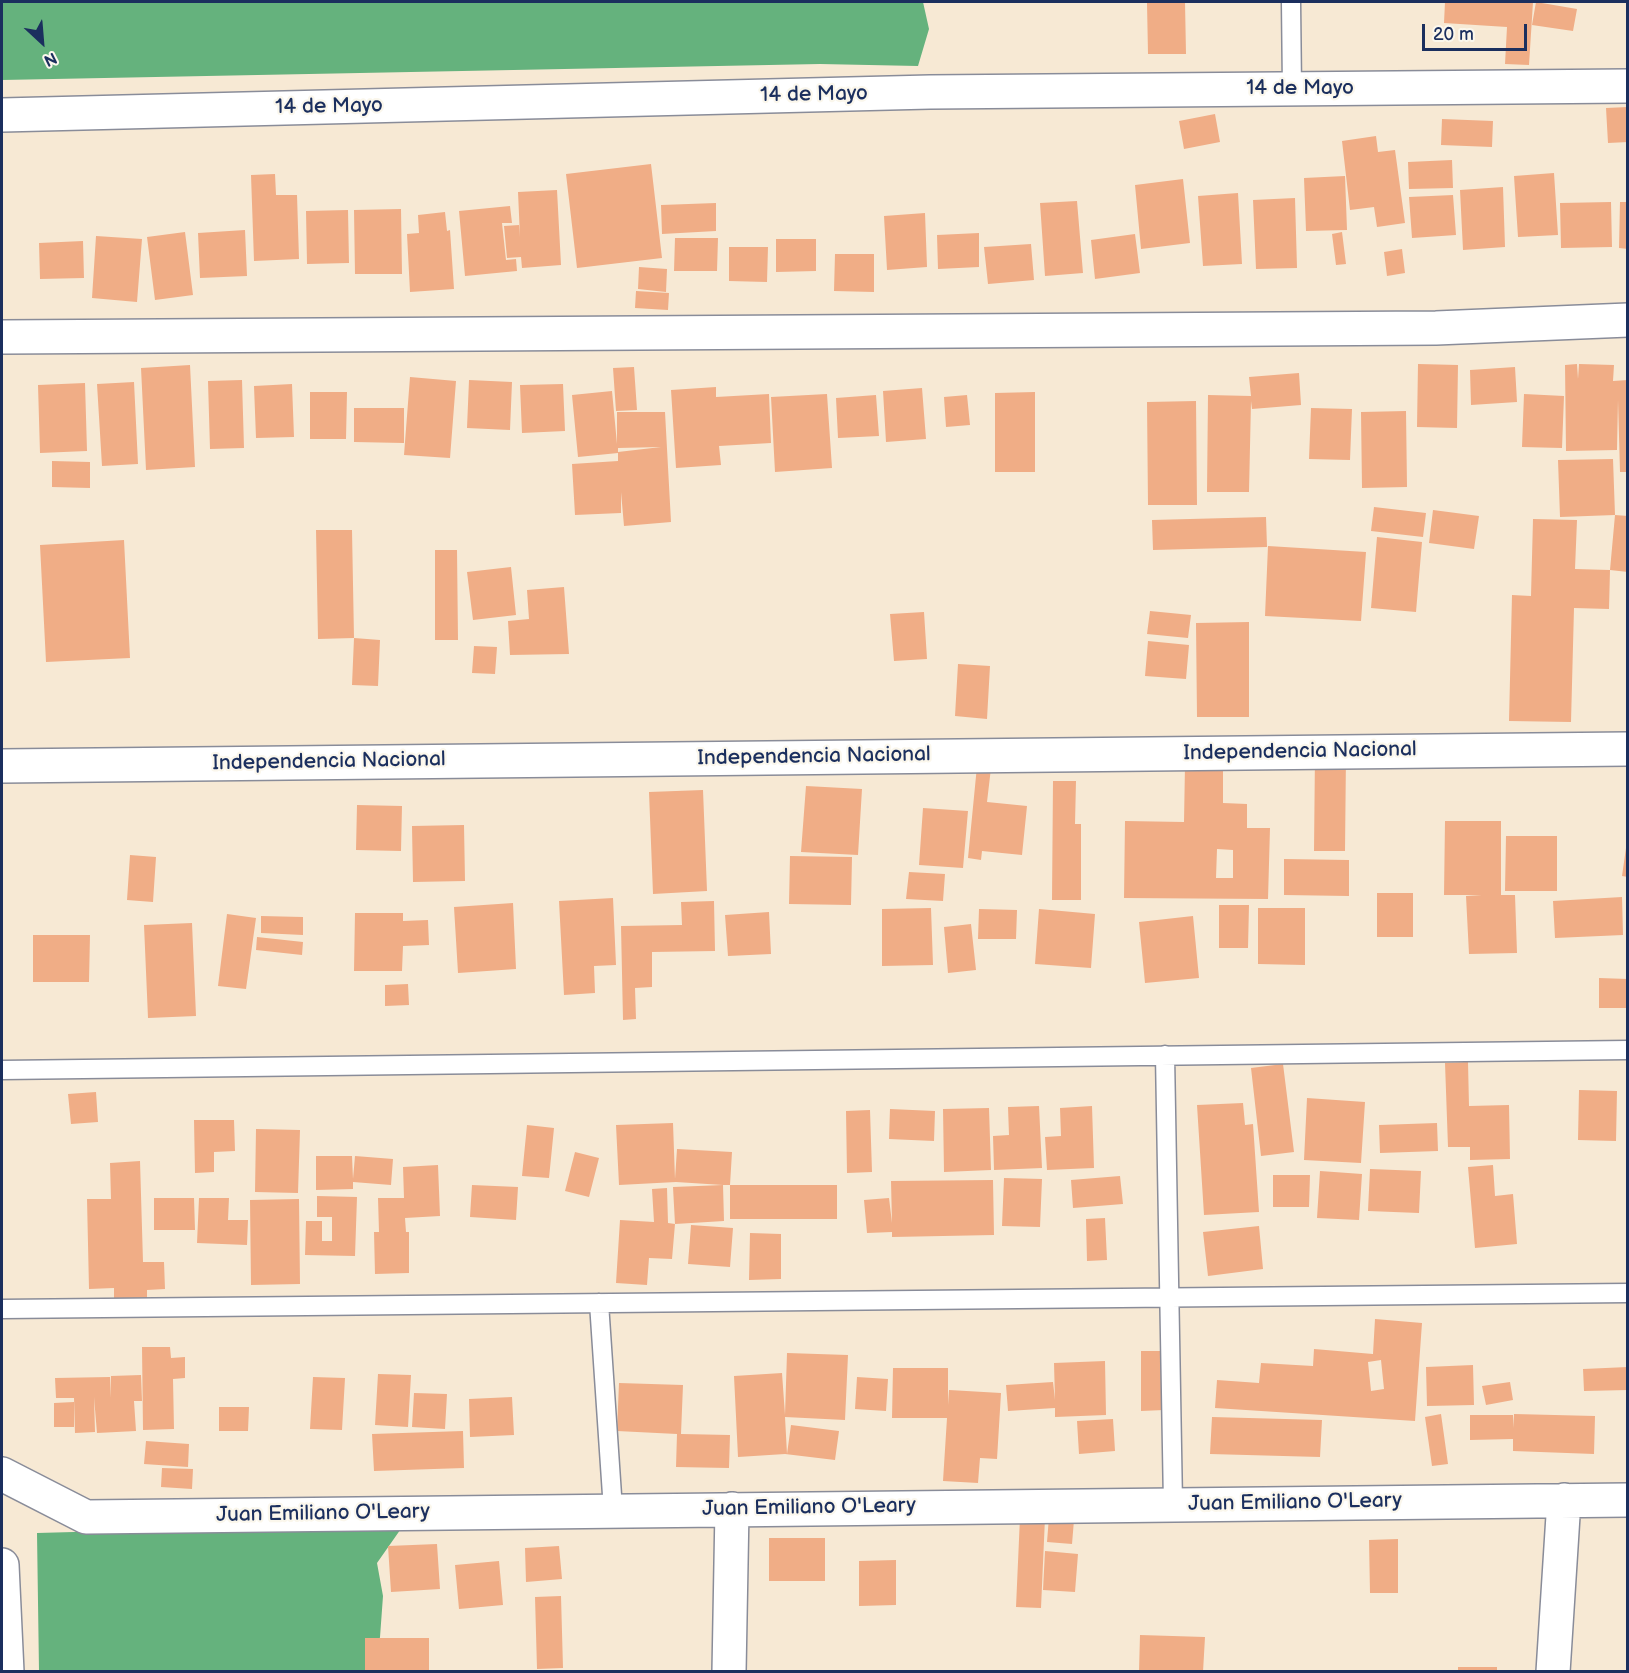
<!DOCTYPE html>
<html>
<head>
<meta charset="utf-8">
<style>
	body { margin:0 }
	#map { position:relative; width:1629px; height:1673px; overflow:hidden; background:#f7e9d4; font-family:"Balsamiq Sans",sans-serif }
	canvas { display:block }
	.frame { position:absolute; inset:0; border:3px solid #1b2f5e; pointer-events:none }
	.north { position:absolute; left:12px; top:12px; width:60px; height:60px; -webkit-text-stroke:4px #fbf7ec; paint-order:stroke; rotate:154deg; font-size:16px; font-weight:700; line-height:24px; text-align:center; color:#1b2f5e }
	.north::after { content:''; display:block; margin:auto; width:21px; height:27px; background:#1b2f5e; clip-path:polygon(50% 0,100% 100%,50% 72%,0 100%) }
	.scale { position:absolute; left:1422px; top:24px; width:105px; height:27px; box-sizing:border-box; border:3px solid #1b2f5e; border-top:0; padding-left:8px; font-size:18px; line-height:21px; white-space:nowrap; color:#1b2f5e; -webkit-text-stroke:4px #fbf7ec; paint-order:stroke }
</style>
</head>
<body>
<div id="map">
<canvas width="1629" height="1673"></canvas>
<div class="frame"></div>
<div class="north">N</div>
<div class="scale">20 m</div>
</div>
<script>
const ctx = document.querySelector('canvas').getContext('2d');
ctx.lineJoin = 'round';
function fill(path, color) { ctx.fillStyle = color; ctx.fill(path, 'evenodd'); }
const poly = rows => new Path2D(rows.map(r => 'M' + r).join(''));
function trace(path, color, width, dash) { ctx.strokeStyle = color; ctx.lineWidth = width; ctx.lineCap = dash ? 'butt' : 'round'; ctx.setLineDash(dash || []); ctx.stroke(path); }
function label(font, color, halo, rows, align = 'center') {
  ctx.font = font + ' "Balsamiq Sans",sans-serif'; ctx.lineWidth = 4.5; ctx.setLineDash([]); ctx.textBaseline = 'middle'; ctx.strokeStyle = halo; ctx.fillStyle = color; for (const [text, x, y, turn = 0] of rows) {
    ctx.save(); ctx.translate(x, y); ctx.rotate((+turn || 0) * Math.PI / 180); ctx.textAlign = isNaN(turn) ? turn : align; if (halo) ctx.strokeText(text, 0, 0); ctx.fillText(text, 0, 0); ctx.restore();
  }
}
fill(poly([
	[2,2,923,2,929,29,918,66,820,64,2,80],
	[405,1523,377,1563,383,1596,380,1637,373,1672,39,1671,37,1533]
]), '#65b27d');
fill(poly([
	[1185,2,1186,54,1148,54,1147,3],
	[1445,2,1533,2,1529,65,1505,64,1507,27,1444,23],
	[1536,2,1577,9,1573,31,1532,25],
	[1628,107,1628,142,1608,143,1606,108],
	[1215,114,1220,142,1184,149,1179,121],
	[1442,119,1493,121,1492,147,1441,145],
	[1376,136,1378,152,1395,150,1405,223,1377,227,1374,207,1350,210,1342,141],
	[1452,160,1453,188,1409,189,1408,162],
	[651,164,662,258,577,268,566,174],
	[1554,173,1558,235,1518,237,1514,176],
	[275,174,276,195,297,195,299,259,254,261,251,175],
	[1345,176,1347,230,1306,231,1304,178],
	[1183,179,1190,243,1141,249,1135,185],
	[1503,187,1505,247,1463,250,1460,190],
	[557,190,561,265,522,268,521,257,507,258,504,226,519,225,520,237,518,192],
	[1238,193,1242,264,1203,266,1198,196],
	[1453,195,1456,235,1412,238,1409,197],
	[1295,198,1297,268,1256,269,1253,200],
	[1077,201,1083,273,1045,276,1040,203],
	[1611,202,1612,247,1561,248,1560,203],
	[1620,202,1628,202,1628,249,1619,248],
	[716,203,716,231,662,234,661,205],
	[510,206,512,223,502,223,506,260,516,259,517,271,465,276,459,211],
	[401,209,402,274,355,274,354,210],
	[348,210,349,263,307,264,306,211],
	[445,212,447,231,450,230,454,289,410,292,407,234,419,233,418,215],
	[925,213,927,267,887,270,884,216],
	[245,230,247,276,200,278,198,233],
	[185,232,193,295,155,300,147,237],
	[1342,232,1346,264,1336,265,1332,234],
	[979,233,979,267,938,269,937,235],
	[1135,234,1140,273,1095,279,1091,240],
	[96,236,142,239,137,302,92,298],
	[675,238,718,238,717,271,674,271],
	[776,239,816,239,816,271,776,272],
	[83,241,84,278,40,279,39,243],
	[1031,244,1034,280,988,284,984,247],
	[729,247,768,247,767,282,729,281],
	[1402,249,1405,273,1387,276,1384,252],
	[835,254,874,254,874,292,834,291],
	[639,267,667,269,666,292,638,289],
	[636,291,669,293,668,310,635,308],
	[1418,364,1458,365,1457,428,1417,427],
	[1577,364,1578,379,1579,364,1614,365,1613,381,1628,380,1628,472,1620,472,1618,400,1617,450,1566,451,1565,365],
	[190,365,195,467,146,470,141,368],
	[634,367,637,410,616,411,613,368],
	[1515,367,1517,402,1471,405,1470,370],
	[1299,373,1301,405,1252,409,1251,401,1249,492,1207,492,1208,395,1251,396,1249,377],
	[410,377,456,381,450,458,404,455],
	[242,380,244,448,210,449,208,381],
	[469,380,512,382,510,430,467,428],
	[134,382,138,464,102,466,97,384],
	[85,383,87,451,40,453,38,385],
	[292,384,294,437,256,438,254,386],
	[563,384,565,431,522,433,520,385],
	[716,387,716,397,769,394,771,443,719,446,721,465,676,468,671,390],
	[922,388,926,439,886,442,883,391],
	[612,391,617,444,617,412,665,412,671,522,624,526,621,492,621,513,575,515,572,464,618,461,618,453,578,457,572,395],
	[661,447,618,452,618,448],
	[310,392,347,392,346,439,310,439],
	[1035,392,1035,472,995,472,995,393],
	[827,394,832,468,775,472,771,397],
	[1524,394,1564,396,1562,448,1522,447],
	[876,395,879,436,838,438,836,398],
	[967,395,970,425,946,427,944,397],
	[1196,401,1197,505,1148,505,1147,402],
	[354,408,404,408,404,443,354,442],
	[1311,408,1352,409,1350,460,1309,459],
	[1406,411,1407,487,1362,488,1361,412],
	[1613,459,1615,515,1560,517,1558,460],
	[52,461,90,462,90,488,52,487],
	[1374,507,1426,513,1423,537,1371,531],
	[1433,510,1479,516,1474,549,1429,543],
	[1615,515,1628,516,1628,572,1610,570],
	[1266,517,1267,547,1153,550,1152,520],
	[1533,519,1577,520,1575,569,1610,570,1609,609,1574,608,1571,722,1509,721,1512,595,1531,596],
	[316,530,352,530,354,638,318,639],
	[1377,537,1422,542,1416,612,1371,608],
	[124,540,130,658,46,662,40,545],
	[1268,546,1366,552,1361,621,1265,616],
	[435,550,457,550,458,640,435,640],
	[511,567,516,615,473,620,467,572],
	[564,587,569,654,510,655,508,621,529,619,527,590],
	[1150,611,1191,615,1188,638,1147,634],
	[924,612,927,659,894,661,890,614],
	[1249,622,1249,717,1197,717,1196,623],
	[354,638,380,640,378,686,352,685],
	[1148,641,1189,645,1186,679,1145,676],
	[474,646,497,647,495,674,472,673],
	[958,664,990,666,987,719,955,716],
	[1315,753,1346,754,1345,851,1314,851],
	[1185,765,1223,765,1223,803,1247,804,1247,828,1270,828,1268,899,1124,898,1125,821,1184,822],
	[1217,849,1233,850,1233,878,1216,878],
	[977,766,991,768,987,802,1027,806,1022,855,982,851,981,860,968,858],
	[1053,781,1076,781,1075,824,1081,824,1081,900,1052,900],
	[806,786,862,789,858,855,801,852],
	[703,790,707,891,653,894,649,792],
	[357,805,402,806,401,851,356,850],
	[923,808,968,811,963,868,919,865],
	[1445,821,1501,821,1501,895,1515,895,1517,953,1469,954,1466,896,1482,895,1444,895],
	[464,825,465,881,413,882,412,826],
	[1506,836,1557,836,1557,891,1505,891],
	[1626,848,1628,848,1628,877,1622,876],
	[130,855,156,857,153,902,127,900],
	[790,856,852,857,851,905,789,904],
	[1284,859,1349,860,1349,896,1284,895],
	[909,872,945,874,943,901,906,899],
	[1377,893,1413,893,1413,937,1377,937],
	[1622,897,1623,935,1555,938,1553,901],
	[613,898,616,965,594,966,595,993,564,995,559,901],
	[714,901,715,951,652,952,652,987,635,988,636,1019,623,1020,621,926,682,925,681,902],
	[513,903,516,969,458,973,454,907],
	[1219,905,1249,905,1248,948,1219,948],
	[931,908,933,965,882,966,882,909],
	[1258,908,1305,908,1305,965,1258,964],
	[979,909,1017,910,1016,939,978,939],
	[1039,909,1095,914,1091,968,1035,964],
	[769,912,771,954,728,956,725,915],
	[355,913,403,913,403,921,428,920,429,945,403,946,402,971,354,971],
	[227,914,256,918,246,989,218,986],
	[261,916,303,917,303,935,261,933],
	[1193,916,1199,978,1145,983,1139,922],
	[192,923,196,1016,148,1018,144,925],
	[971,924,976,970,948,973,944,927],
	[33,935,90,935,89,982,33,982],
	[257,937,303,942,302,955,256,950],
	[1599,978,1628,979,1628,1008,1599,1008],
	[408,984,409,1005,385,1006,385,985],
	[1468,1062,1469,1106,1509,1105,1510,1159,1470,1160,1470,1147,1448,1147,1445,1063],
	[1283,1064,1294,1152,1261,1156,1251,1068],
	[1579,1090,1617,1091,1616,1141,1578,1140],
	[96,1092,98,1122,71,1124,68,1094],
	[1307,1098,1365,1102,1361,1163,1304,1160],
	[1243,1103,1245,1125,1253,1124,1259,1212,1204,1215,1197,1105],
	[1039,1106,1042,1168,994,1170,993,1136,1009,1135,1008,1107],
	[1092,1106,1094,1168,1047,1170,1045,1137,1061,1136,1060,1108],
	[989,1108,991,1170,944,1172,943,1109],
	[890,1109,935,1111,934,1141,889,1139],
	[870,1110,872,1172,847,1173,846,1111],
	[194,1120,234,1120,235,1151,214,1152,214,1172,195,1173],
	[673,1123,675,1179,677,1149,732,1152,730,1185,723,1185,724,1221,675,1224,673,1187,723,1185,676,1182,619,1185,616,1125],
	[1437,1123,1438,1151,1380,1153,1379,1125],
	[527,1125,554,1128,549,1178,522,1176],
	[256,1129,300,1130,298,1193,255,1192],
	[575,1152,599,1158,589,1197,565,1191],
	[316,1156,352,1156,353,1179,355,1156,393,1159,391,1185,353,1182,353,1189,316,1190],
	[140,1161,143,1262,164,1262,165,1289,147,1290,147,1303,114,1304,114,1288,89,1289,87,1199,111,1199,110,1163],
	[438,1165,440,1216,405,1218,406,1232,409,1232,409,1273,375,1274,374,1232,379,1232,378,1198,404,1198,403,1167],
	[1493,1165,1495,1196,1513,1194,1517,1244,1475,1248,1468,1167],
	[1370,1169,1421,1171,1419,1213,1368,1211],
	[1320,1171,1362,1174,1359,1220,1317,1218],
	[1273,1175,1310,1175,1309,1207,1273,1207],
	[1120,1176,1123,1204,1073,1208,1071,1180],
	[1004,1178,1042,1179,1040,1227,1002,1226],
	[993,1180,994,1235,892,1237,892,1232,867,1233,864,1200,889,1198,892,1223,891,1181],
	[472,1185,518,1187,516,1220,470,1217],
	[730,1185,837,1185,837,1219,730,1219],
	[667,1188,668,1223,675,1224,672,1259,649,1258,647,1285,616,1283,620,1220,654,1222,652,1189],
	[317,1196,357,1197,355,1256,305,1255,306,1221,322,1221,322,1241,332,1241,332,1217,317,1217],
	[154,1198,194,1198,195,1230,154,1230],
	[199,1198,229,1198,228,1220,248,1220,247,1245,197,1243],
	[299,1199,300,1284,251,1285,250,1200],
	[1105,1218,1107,1260,1087,1261,1086,1219],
	[691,1225,733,1228,730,1267,688,1264],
	[1259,1226,1263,1269,1208,1276,1203,1232],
	[750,1233,781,1234,781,1279,749,1280],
	[1375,1319,1422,1323,1415,1421,1215,1408,1217,1380,1259,1383,1261,1363,1313,1366,1314,1349,1373,1354],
	[1381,1360,1384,1389,1371,1391,1368,1362],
	[142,1347,170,1347,171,1358,185,1357,185,1378,173,1379,174,1429,143,1430],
	[1141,1351,1163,1351,1164,1410,1141,1411],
	[787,1353,848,1355,845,1420,785,1417,787,1454,791,1425,839,1431,835,1460,785,1454,738,1457,734,1376,782,1373,785,1415],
	[1105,1361,1106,1415,1055,1417,1055,1408,1008,1411,1006,1385,1053,1382,1055,1400,1054,1363],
	[1473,1365,1474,1405,1427,1406,1426,1367],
	[1628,1367,1628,1390,1584,1391,1583,1369],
	[893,1368,948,1368,948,1405,949,1390,1001,1393,997,1459,980,1458,978,1483,943,1481,947,1418,892,1418],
	[378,1374,411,1375,408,1427,375,1425],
	[141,1375,142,1401,134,1401,136,1431,97,1433,94,1397,95,1432,75,1433,74,1398,56,1398,55,1378,110,1377,110,1398,111,1376],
	[313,1377,345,1378,342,1430,310,1429],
	[857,1377,888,1379,886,1411,855,1409],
	[1510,1382,1513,1400,1486,1405,1482,1386],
	[619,1383,683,1385,681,1434,730,1435,729,1468,676,1467,677,1434,617,1431],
	[414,1393,447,1394,445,1429,412,1427],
	[512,1397,514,1435,470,1437,469,1399],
	[74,1402,74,1427,54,1427,54,1403],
	[219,1407,249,1407,248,1431,219,1431],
	[1441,1414,1448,1464,1432,1466,1425,1417],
	[1514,1414,1595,1416,1594,1454,1513,1451,1513,1439,1470,1440,1470,1415,1513,1415,1514,1428],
	[1212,1417,1322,1420,1320,1457,1210,1454],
	[1113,1419,1115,1451,1079,1454,1077,1421],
	[463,1431,464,1468,374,1471,372,1434],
	[146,1441,189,1444,188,1467,144,1464],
	[162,1468,193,1469,192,1489,161,1487],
	[1020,1517,1045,1518,1041,1608,1016,1607],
	[1049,1517,1074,1520,1072,1544,1047,1542],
	[769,1538,825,1538,825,1581,769,1581],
	[1398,1539,1398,1593,1370,1593,1369,1540],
	[437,1544,440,1589,391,1592,388,1546],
	[559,1546,562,1579,526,1582,525,1548],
	[1045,1551,1078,1554,1075,1592,1043,1590],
	[896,1560,896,1605,859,1606,859,1561],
	[499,1561,503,1605,459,1609,455,1565],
	[561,1596,563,1668,537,1669,535,1597],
	[1140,1635,1205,1637,1203,1672,1139,1672],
	[365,1638,429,1638,429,1672,365,1672],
	[1458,1667,1497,1667,1497,1672,1458,1672]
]), '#f0ad86');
const lane = poly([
	[1291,2,1292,89],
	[1165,1055,1173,1504],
	[2,1070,1628,1050],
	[599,1303,613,1510],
	[2,1309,1628,1293]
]);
const street = poly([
	[2,115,930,92,1628,86],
	[2,337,1436,328,1628,320],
	[2,766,1628,749],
	[2,1474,86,1517,1628,1500],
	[2,1565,7,1672],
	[729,1672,732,1509],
	[1553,1672,1564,1500]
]);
trace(lane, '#898c99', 21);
trace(street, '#898c99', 36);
trace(lane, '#fff', 18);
trace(street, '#fff', 33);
label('21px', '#1b2f5e', '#fbf7ec', [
	["14 de Mayo",1300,89],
	["14 de Mayo",814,95,-1],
	["14 de Mayo",329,107,-1],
	["Independencia Nacional",1300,752,-1],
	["Independencia Nacional",814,757,-1],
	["Independencia Nacional",329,762,-1],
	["Juan Emiliano O'Leary",1295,1503,-1],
	["Juan Emiliano O'Leary",809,1508,-1],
	["Juan Emiliano O'Leary",323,1514,-1]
]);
</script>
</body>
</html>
